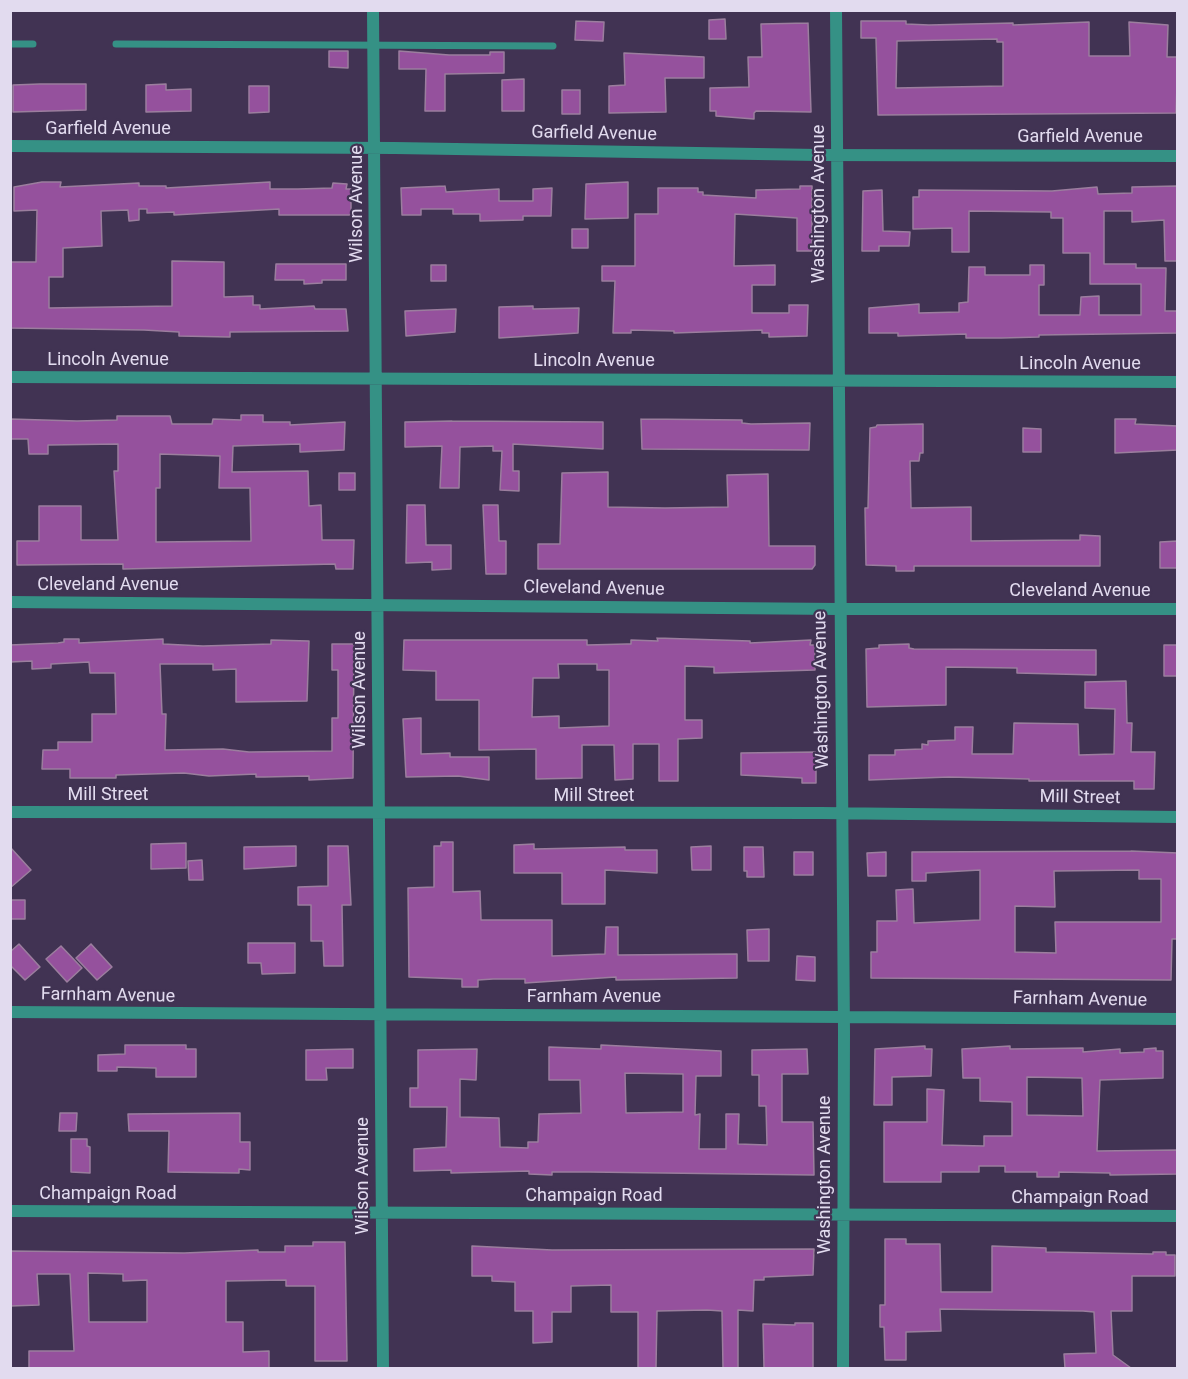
<!DOCTYPE html>
<html>
<head>
<meta charset="utf-8">
<style>
	body { margin:0 }
	#map { position:relative; width:1188px; height:1379px; overflow:hidden; background:#413353; font-family:Roboto,sans-serif }
	canvas { display:block }
	.frame { position:absolute; inset:0; border:12px solid #e2dbef; pointer-events:none }
</style>
</head>
<body>
<div id="map">
<canvas width="1188" height="1379"></canvas>
<div class="frame"></div>
</div>
<script>
const ctx = document.querySelector('canvas').getContext('2d');
ctx.lineJoin = 'round';
function fill(path, color) { ctx.fillStyle = color; ctx.fill(path, 'evenodd'); }
const poly = rows => new Path2D(rows.map(r => 'M' + r).join(''));
function trace(path, color, width, dash) { ctx.strokeStyle = color; ctx.lineWidth = width; ctx.lineCap = dash ? 'butt' : 'round'; ctx.setLineDash(dash || []); ctx.stroke(path); }
function label(font, color, halo, rows, align = 'center') {
  ctx.font = font + ' Roboto,sans-serif'; ctx.lineWidth = 4.5; ctx.setLineDash([]); ctx.textBaseline = 'middle'; ctx.strokeStyle = halo; ctx.fillStyle = color; for (const [text, x, y, turn = 0] of rows) {
    ctx.save(); ctx.translate(x, y); ctx.rotate((+turn || 0) * Math.PI / 180); ctx.textAlign = isNaN(turn) ? turn : align; if (halo) ctx.strokeText(text, 0, 0); ctx.fillText(text, 0, 0); ctx.restore();
  }
}
const building = poly([
	[725,19,726,39,709,39,709,20,725,19],
	[576,21,604,22,603,41,575,40,576,21],
	[861,21,906,21,906,24,929,25,1013,23,1013,25,1089,22,1089,56,1130,56,1129,22,1168,25,1167,57,1178,57,1176,113,878,115,876,38,861,38,861,21],
	[997,39,997,42,1003,42,1003,86,896,88,897,41,997,39],
	[808,23,811,112,756,111,754,113,754,119,716,116,716,111,710,111,710,88,749,87,748,57,762,57,761,24,808,23],
	[329,51,348,51,348,68,329,67,329,51],
	[399,51,449,55,490,55,490,52,504,52,504,73,445,74,445,111,425,111,426,69,399,69,399,51],
	[624,53,704,57,704,78,665,78,666,112,609,113,609,86,625,85,624,53],
	[524,79,524,111,502,111,502,80,524,79],
	[40,84,86,84,86,110,13,112,13,85,40,84],
	[166,84,166,90,191,89,191,111,146,112,146,85,166,84],
	[249,86,269,86,269,112,249,113,249,86],
	[562,90,580,90,580,114,562,114,562,90],
	[42,182,61,182,60,187,139,183,139,186,166,186,166,188,270,182,270,189,298,189,332,188,333,183,347,184,346,189,351,189,351,215,279,215,279,209,174,215,174,212,147,213,147,209,139,209,139,220,129,221,128,210,101,211,102,246,63,248,63,277,49,277,49,308,172,306,172,261,224,262,224,297,253,296,253,305,260,305,260,309,314,306,315,309,346,309,348,331,230,332,230,337,179,336,179,332,144,330,10,328,10,262,36,262,37,210,14,211,14,187,42,182],
	[628,182,628,218,585,219,586,184,628,182],
	[445,186,446,192,499,189,499,201,533,201,533,189,552,188,551,216,523,216,523,220,480,221,480,214,453,214,453,209,421,209,421,215,402,215,401,188,445,186],
	[800,186,812,186,812,251,797,251,797,218,735,214,734,266,775,265,775,285,752,285,752,313,789,313,789,305,808,305,807,336,769,337,769,333,762,333,762,330,674,333,674,331,631,330,631,333,613,333,615,281,602,281,602,266,635,266,635,214,658,214,658,188,698,188,698,192,703,192,703,195,756,198,756,190,800,189,800,186],
	[1177,186,1177,261,1165,261,1164,220,1132,222,1132,211,1104,211,1104,264,1136,264,1136,268,1166,268,1165,311,1178,311,1178,333,1039,335,1039,337,1001,338,966,338,966,334,898,336,898,333,869,333,869,308,919,304,919,313,959,312,959,303,968,302,969,267,985,267,985,275,1030,275,1030,265,1044,265,1044,285,1039,285,1039,315,1080,315,1081,297,1099,296,1099,315,1141,315,1141,284,1090,284,1090,253,1063,253,1063,218,1051,218,1051,212,969,211,969,252,952,252,952,228,913,229,913,197,919,197,919,190,1052,191,1097,187,1098,194,1132,193,1132,187,1177,186],
	[882,190,883,231,910,232,909,246,879,246,879,251,862,251,863,191,882,190],
	[572,229,588,229,588,248,572,248,572,229],
	[276,264,346,264,346,280,322,280,322,283,304,284,304,280,275,280,276,264],
	[431,265,446,265,446,281,431,281,431,265],
	[533,306,533,309,579,308,578,333,499,338,499,307,533,306],
	[456,309,455,332,406,336,405,311,456,309],
	[241,415,263,415,263,422,290,422,290,425,345,422,344,450,300,452,300,444,233,446,232,472,308,471,309,506,321,505,322,540,354,540,353,569,336,569,335,564,123,569,123,564,17,565,17,541,39,541,39,506,81,506,81,540,118,540,114,471,118,471,118,444,48,445,48,454,29,454,28,439,10,439,10,419,77,421,117,420,117,416,170,416,172,424,212,424,213,419,241,420,241,415],
	[160,454,220,456,219,488,250,488,251,541,156,542,156,488,160,488,160,454],
	[641,419,742,420,742,423,751,424,810,423,809,450,642,449,641,419],
	[1115,419,1136,419,1135,424,1178,426,1178,450,1115,453,1115,419],
	[452,421,603,422,603,449,513,444,513,471,519,471,519,491,500,490,502,451,493,451,493,446,460,447,459,488,440,488,442,446,405,447,405,422,452,421],
	[923,424,923,453,920,453,919,461,910,461,911,508,971,507,971,541,1080,540,1080,535,1100,536,1100,566,914,566,914,571,896,571,896,566,866,565,865,508,868,508,870,428,876,427,877,425,923,424],
	[1023,428,1041,429,1041,452,1023,452,1023,428],
	[608,472,608,507,665,508,728,507,727,475,768,474,769,546,815,546,815,565,812,569,538,569,538,544,560,544,562,473,608,472],
	[339,473,355,473,355,490,339,490,339,473],
	[407,505,425,505,426,545,451,545,451,569,432,570,432,562,406,563,407,505],
	[483,505,498,505,499,541,506,541,506,574,486,574,483,505],
	[1178,541,1178,568,1160,568,1160,542,1178,541],
	[657,638,750,641,750,643,811,640,810,645,815,645,815,670,714,673,714,667,685,666,685,720,702,720,702,738,678,739,678,781,659,781,659,744,633,744,633,779,615,780,614,745,582,745,582,778,536,779,536,749,479,750,479,700,436,700,436,671,403,670,404,640,587,640,587,645,627,644,631,644,631,640,658,641,657,638],
	[558,664,597,664,597,670,609,670,609,726,559,728,559,716,532,717,533,678,559,678,558,664],
	[64,639,79,639,79,643,163,639,163,644,203,646,271,644,271,640,309,641,307,701,236,702,236,669,213,670,213,664,160,664,162,714,166,714,165,750,223,749,249,752,332,751,332,718,338,718,338,670,332,670,332,644,354,644,353,778,309,780,309,776,264,777,256,777,256,774,209,776,184,773,116,775,116,778,70,778,70,769,42,769,43,750,58,750,58,742,92,742,92,714,116,714,115,673,90,673,89,662,51,664,51,668,32,669,32,661,10,662,10,645,58,643,64,642,64,639],
	[909,644,909,648,914,649,1096,650,1096,675,1017,673,1017,668,946,667,946,705,867,707,866,649,879,648,879,645,909,644],
	[1164,645,1178,645,1178,676,1164,676,1164,645],
	[1126,681,1127,723,1132,723,1131,752,1155,752,1154,789,1134,789,1134,781,1029,781,1029,779,949,777,869,780,869,755,895,755,895,750,922,749,922,744,928,745,928,741,955,740,955,727,973,727,972,754,1013,754,1014,723,1078,724,1079,755,1114,754,1115,709,1085,708,1085,682,1126,681],
	[421,718,421,754,450,753,450,757,489,757,489,780,458,776,406,777,403,719,421,718],
	[816,752,816,783,802,783,802,778,741,775,741,753,816,752],
	[441,842,453,842,453,892,480,891,481,920,552,920,552,956,605,954,606,927,618,927,618,955,737,954,737,978,616,980,616,977,525,983,525,979,493,979,478,980,478,987,462,987,462,979,409,977,408,888,434,887,434,846,441,846,441,842],
	[186,843,186,868,151,869,151,844,186,843],
	[534,844,534,849,625,847,625,850,657,850,657,873,605,870,605,904,562,904,562,873,514,873,514,845,534,844],
	[296,846,296,866,244,869,244,847,296,846],
	[328,846,348,846,351,905,342,905,343,966,324,966,323,941,311,941,311,905,298,905,298,887,328,886,328,846],
	[711,846,711,870,692,870,691,847,711,846],
	[10,847,31,870,10,888,10,847],
	[744,847,763,847,764,877,747,877,747,871,744,871,744,847],
	[1131,851,1178,853,1178,939,1172,939,1171,980,871,978,871,952,877,952,877,921,897,921,896,890,913,889,914,923,980,920,980,870,926,873,926,881,912,881,912,852,1131,851],
	[1139,870,1139,879,1161,879,1161,922,1055,922,1056,953,1015,952,1015,906,1055,907,1054,871,1139,870],
	[794,852,813,852,813,875,794,875,794,852],
	[886,852,886,876,868,876,867,853,886,852],
	[202,860,203,880,189,880,188,861,202,860],
	[10,900,25,900,25,919,10,919,10,900],
	[769,929,769,961,748,961,747,930,769,929],
	[248,943,295,943,295,973,262,974,261,963,248,963,248,943],
	[19,944,40,967,25,980,10,965,10,952,19,944],
	[91,944,112,967,97,980,76,958,91,944],
	[61,946,82,968,67,982,46,959,61,946],
	[797,956,815,957,815,981,796,980,797,956],
	[125,1045,186,1045,186,1049,196,1049,196,1077,156,1077,156,1068,117,1067,117,1071,98,1071,98,1055,125,1054,125,1045],
	[601,1045,721,1051,721,1076,696,1076,695,1115,700,1114,699,1149,726,1149,726,1114,739,1114,738,1144,767,1145,766,1106,759,1106,759,1075,752,1075,752,1050,807,1049,808,1074,782,1074,782,1122,813,1122,814,1175,589,1172,552,1172,552,1175,529,1174,529,1171,451,1173,451,1170,414,1171,414,1149,446,1147,447,1107,410,1107,410,1088,418,1088,418,1050,477,1049,476,1080,460,1079,460,1117,499,1118,500,1147,528,1148,528,1142,538,1142,539,1114,581,1113,580,1080,549,1080,549,1047,601,1049,601,1045],
	[625,1073,683,1074,683,1112,626,1113,625,1073],
	[925,1046,925,1049,932,1049,931,1076,892,1077,892,1105,874,1105,875,1049,925,1046],
	[1010,1046,1010,1049,1083,1048,1083,1052,1120,1049,1120,1053,1144,1052,1144,1049,1156,1048,1156,1051,1163,1051,1163,1078,1100,1080,1097,1151,1178,1150,1178,1174,1110,1175,1110,1173,1059,1172,1059,1177,1037,1177,1037,1172,1005,1172,1005,1166,979,1166,979,1172,941,1172,941,1182,884,1182,884,1122,927,1122,927,1089,944,1090,942,1145,984,1146,984,1136,1012,1136,1012,1102,980,1101,980,1078,963,1078,962,1049,1010,1046],
	[1027,1077,1082,1078,1083,1116,1027,1115,1027,1077],
	[353,1049,353,1068,326,1068,327,1080,306,1080,306,1050,353,1049],
	[60,1113,77,1113,76,1131,59,1131,60,1113],
	[240,1113,240,1142,250,1142,250,1170,239,1169,239,1173,168,1172,169,1131,129,1131,128,1114,240,1113],
	[71,1139,87,1139,87,1146,90,1147,90,1173,71,1172,71,1139],
	[885,1239,906,1239,906,1244,940,1244,941,1292,992,1292,992,1246,1046,1248,1046,1252,1153,1254,1153,1252,1166,1252,1166,1255,1175,1255,1175,1276,1132,1276,1132,1311,1111,1311,1113,1355,1131,1368,1065,1368,1064,1354,1096,1353,1094,1312,1083,1311,940,1309,941,1331,906,1332,906,1360,885,1360,884,1327,880,1327,880,1305,885,1305,885,1239],
	[313,1242,345,1242,347,1361,315,1361,315,1286,286,1286,286,1280,226,1281,226,1322,243,1322,243,1352,269,1351,269,1368,29,1368,29,1351,74,1351,70,1274,37,1274,39,1305,10,1306,10,1251,184,1253,258,1250,258,1252,285,1252,285,1246,313,1246,313,1242],
	[88,1273,123,1274,123,1281,147,1280,147,1322,89,1322,88,1273],
	[472,1246,552,1250,814,1249,813,1275,764,1277,764,1280,754,1280,753,1311,738,1310,738,1368,723,1368,722,1311,707,1310,657,1311,656,1368,638,1368,638,1312,611,1312,611,1285,571,1286,571,1312,552,1312,552,1342,533,1343,533,1311,515,1311,515,1282,492,1281,492,1276,472,1276,472,1246],
	[795,1323,813,1323,813,1368,764,1368,763,1324,795,1325,795,1323]
]);
fill(building, '#95519d');
trace(building, '#9b7e9e', 1.5);
trace(poly([
	[10,44,33,44],
	[116,44,553,46]
]), '#359185', 7);
trace(poly([
	[373,10,383,1368],
	[836,10,844,1032,843,1368],
	[10,146,395,148,818,155,1178,156],
	[10,377,1178,382],
	[10,602,839,609,1178,609],
	[10,812,821,813,1178,817],
	[10,1012,1178,1019],
	[10,1211,1178,1216]
]), '#359185', 12);
label('18px', '#e2dbef', '#413353', [
	["Garfield Avenue",108,129],
	["Garfield Avenue",594,134,1],
	["Garfield Avenue",1080,137],
	["Wilson Avenue",357,204,-90],
	["Washington Avenue",819,204,-90],
	["Lincoln Avenue",108,360],
	["Lincoln Avenue",594,361],
	["Lincoln Avenue",1080,364],
	["Cleveland Avenue",108,585],
	["Cleveland Avenue",594,589,1],
	["Cleveland Avenue",1080,591],
	["Wilson Avenue",360,690,-90],
	["Washington Avenue",822,690,-91],
	["Mill Street",108,795],
	["Mill Street",594,796],
	["Mill Street",1080,798,1],
	["Farnham Avenue",108,996,1],
	["Farnham Avenue",594,997],
	["Farnham Avenue",1080,1000,1],
	["Washington Avenue",825,1175,-90],
	["Wilson Avenue",363,1176,-90],
	["Champaign Road",108,1194],
	["Champaign Road",594,1196],
	["Champaign Road",1080,1198]
]);
</script>
</body>
</html>
